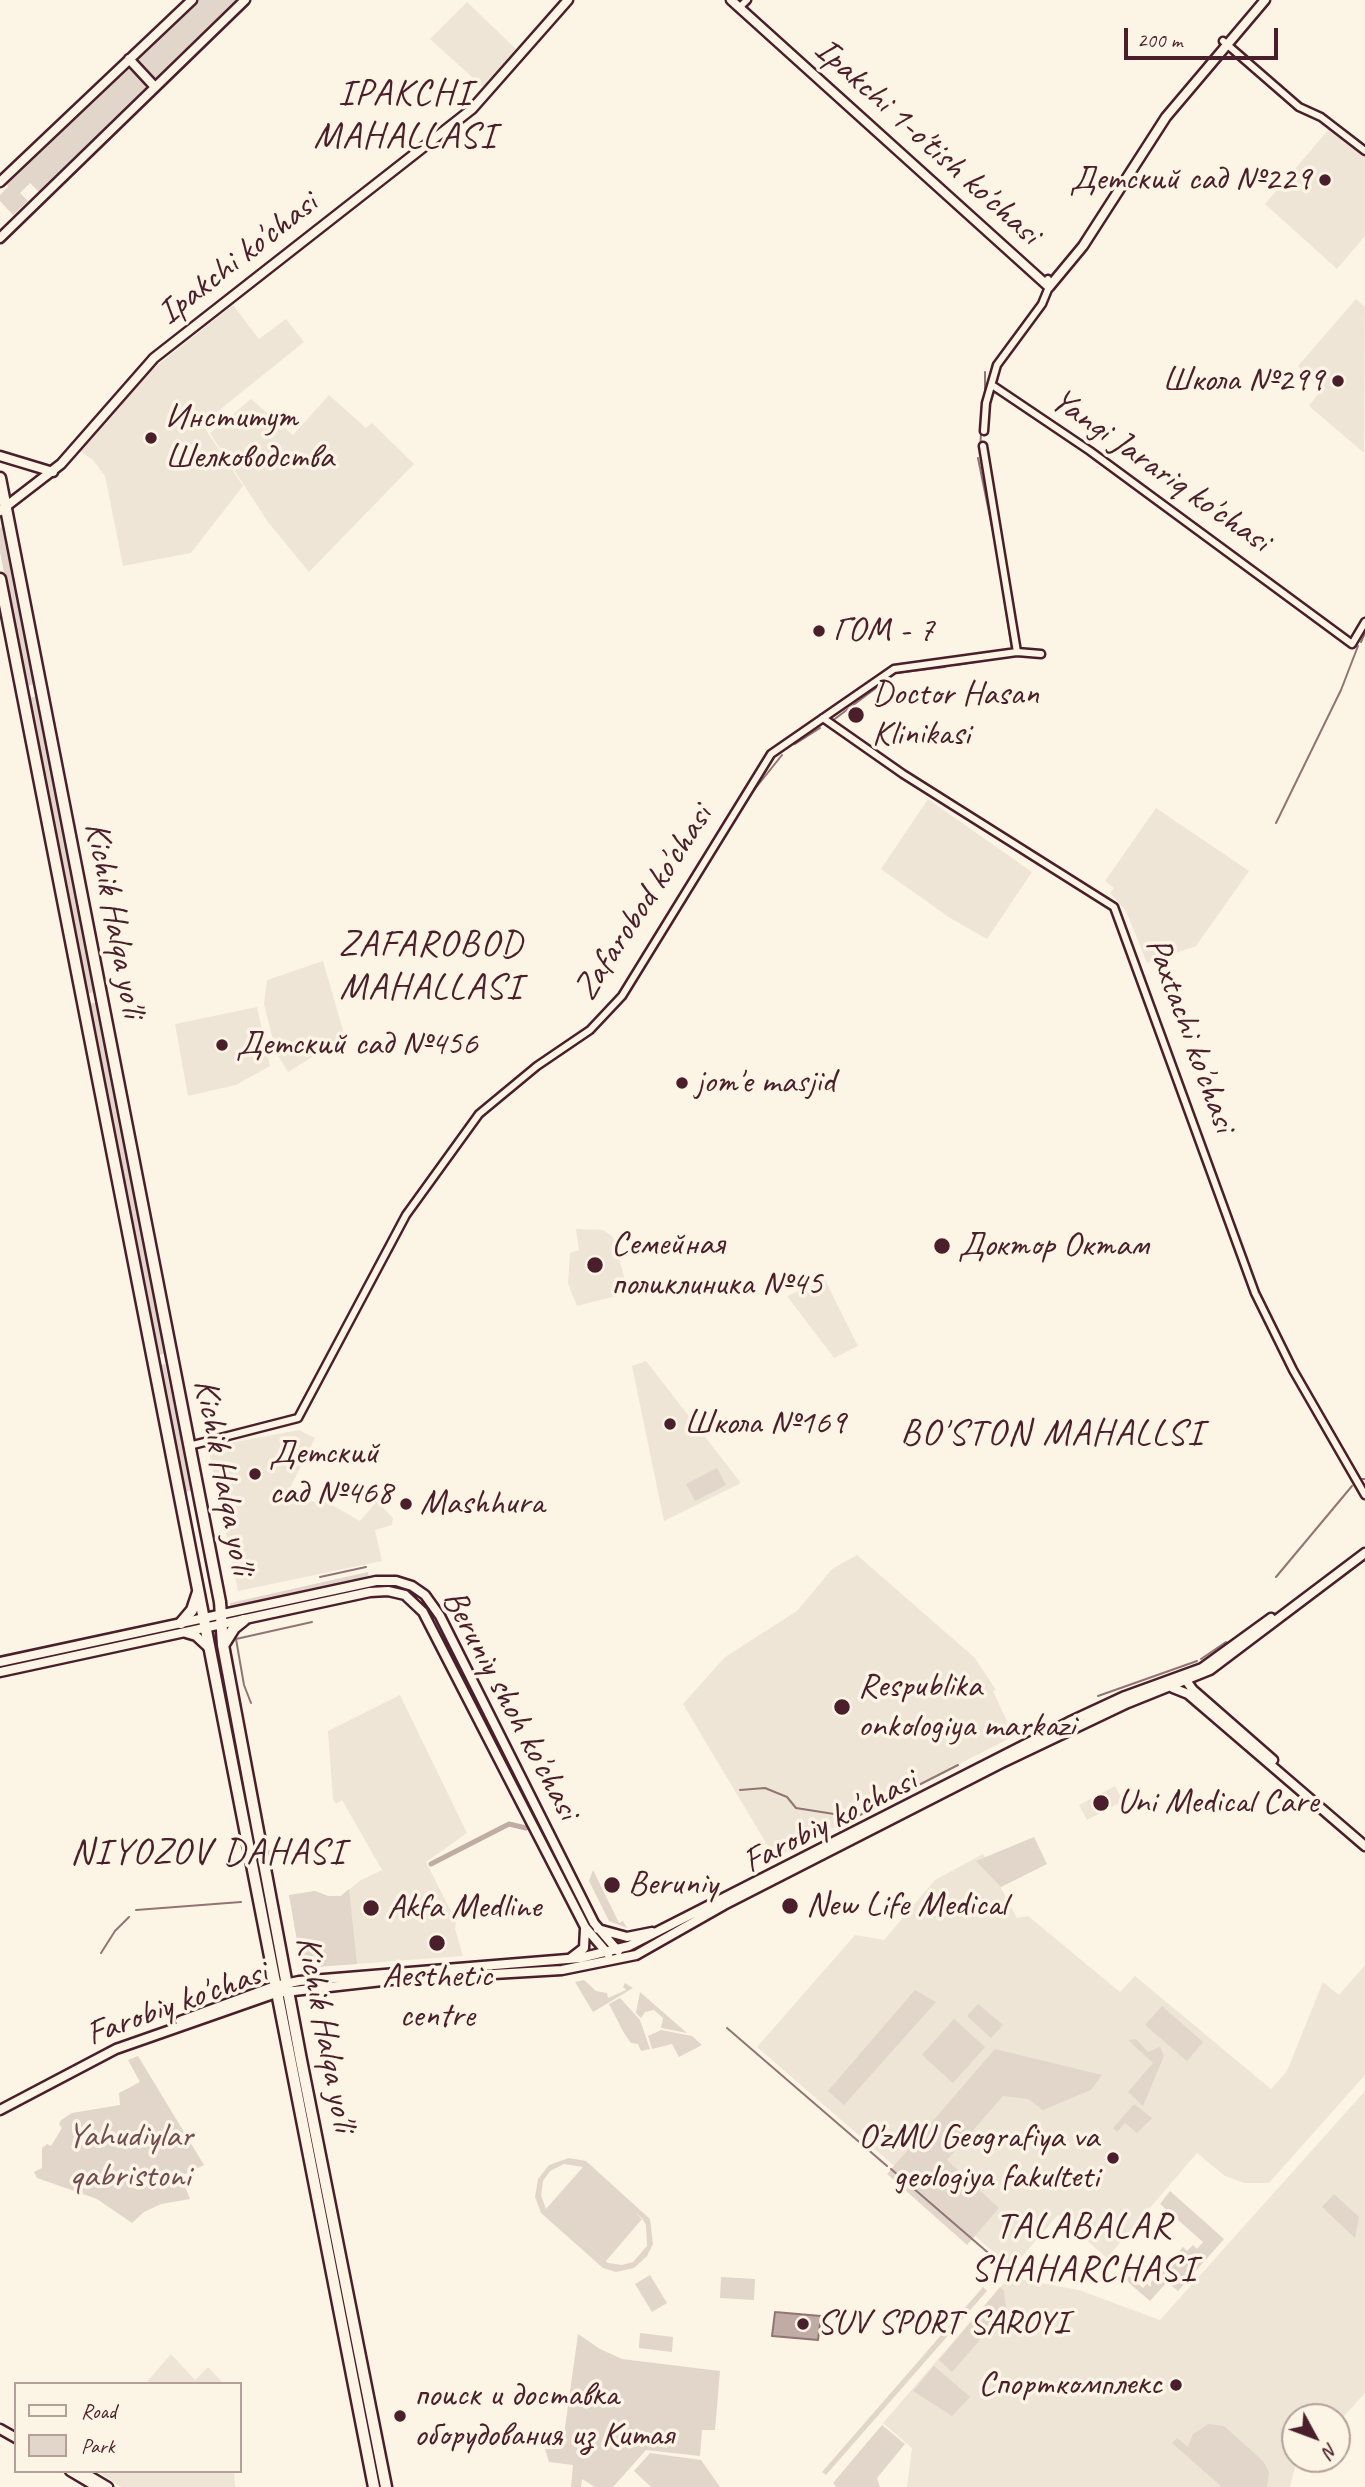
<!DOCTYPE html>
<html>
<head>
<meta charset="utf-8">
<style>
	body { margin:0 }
	#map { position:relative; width:1365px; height:2487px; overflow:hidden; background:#fcf5e5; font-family:Caveat,sans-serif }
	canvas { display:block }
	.legend { position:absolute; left:14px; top:2382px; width:228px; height:91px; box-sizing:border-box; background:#fcf5e5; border:2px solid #b59f9b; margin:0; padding:9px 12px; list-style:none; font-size:21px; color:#4a1f2b }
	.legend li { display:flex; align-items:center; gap:14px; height:35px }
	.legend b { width:35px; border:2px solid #b59f9b }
	.north { position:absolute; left:1281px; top:2403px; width:70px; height:70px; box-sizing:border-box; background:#fcf5e5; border:2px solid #b59f9b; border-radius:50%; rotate:131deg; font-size:19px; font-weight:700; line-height:28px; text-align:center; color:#4a1f2b }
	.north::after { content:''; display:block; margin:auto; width:24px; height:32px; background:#4a1f2b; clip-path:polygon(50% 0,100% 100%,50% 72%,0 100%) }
	.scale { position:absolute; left:1124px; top:28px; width:154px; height:32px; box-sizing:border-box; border:4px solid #4a1f2b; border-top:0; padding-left:9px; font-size:21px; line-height:24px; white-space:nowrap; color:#4a1f2b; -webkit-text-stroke:5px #fcf5e5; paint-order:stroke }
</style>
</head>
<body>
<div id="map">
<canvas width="1365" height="2487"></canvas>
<ul class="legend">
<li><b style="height:9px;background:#fcf5e5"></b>Road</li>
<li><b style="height:19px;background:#e2d5ca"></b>Park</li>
</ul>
<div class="north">N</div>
<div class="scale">200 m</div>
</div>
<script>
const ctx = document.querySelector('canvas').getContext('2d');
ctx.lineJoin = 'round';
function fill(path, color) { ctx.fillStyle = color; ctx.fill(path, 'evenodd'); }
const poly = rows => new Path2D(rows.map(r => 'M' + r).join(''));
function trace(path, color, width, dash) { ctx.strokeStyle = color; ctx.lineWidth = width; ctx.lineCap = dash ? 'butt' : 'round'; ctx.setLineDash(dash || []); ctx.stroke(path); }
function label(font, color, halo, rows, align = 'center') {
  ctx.font = font + ' Caveat,sans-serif'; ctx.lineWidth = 7; ctx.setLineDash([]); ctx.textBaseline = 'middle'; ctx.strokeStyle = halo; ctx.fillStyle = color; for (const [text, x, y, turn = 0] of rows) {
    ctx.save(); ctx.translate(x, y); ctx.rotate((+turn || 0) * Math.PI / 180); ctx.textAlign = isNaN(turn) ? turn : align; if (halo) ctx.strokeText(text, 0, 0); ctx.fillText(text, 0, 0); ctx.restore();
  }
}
fill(poly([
	[467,2,517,50,483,87,430,39],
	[1329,129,1365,156,1365,236,1337,269,1265,204],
	[1356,299,1365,307,1364,453,1309,406,1321,390,1298,366],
	[233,305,259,339,286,319,304,342,202,424,243,486,191,553,123,566,105,476,93,460,80,451,150,371],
	[329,395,366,428,372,423,414,464,309,572,268,522,210,433,251,399,293,435],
	[928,799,1032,872,987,939,950,918,881,869],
	[1156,808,1249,871,1196,946,1147,963,1126,911,1110,893,1114,888,1105,881],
	[323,961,345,1037,288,1072,276,1052,264,1004,267,980],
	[257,1007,270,1066,236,1085,188,1096,175,1024],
	[576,1229,603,1230,613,1237,628,1290,620,1295,577,1306,568,1284,570,1253,579,1250],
	[825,1280,858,1346,834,1358,787,1296],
	[646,1361,741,1483,664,1521,632,1366],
	[299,1430,315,1438,285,1498,302,1495,304,1501,327,1502,360,1521,377,1501,393,1518,392,1525,375,1530,382,1561,238,1591,208,1447],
	[857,1555,975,1658,996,1690,993,1691,1014,1736,775,1858,683,1704,725,1657,797,1611,832,1569],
	[400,1695,467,1833,426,1862,456,1921,455,1929,463,1956,302,1968,289,1895,315,1891,328,1896,341,1896,361,1880,382,1870,342,1800,336,1804,333,1800,328,1731],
	[1115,1786,1123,1801,1087,1820,1079,1805],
	[983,1854,1017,1918,1028,1916,1120,1992,1135,1976,1271,2089,1287,2071,1323,1982,1339,1995,1365,1965,1365,2075,1269,2183,1244,2183,1225,2176,1197,2153,1107,2258,1058,2215,1012,2268,757,2047,855,1935,884,1940,935,1880],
	[1365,2091,1365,2393,1337,2424,1337,2417,1295,2417,1297,2459,1290,2487,907,2487,912,2448,883,2423,1009,2277,1079,2290,1160,2320],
	[171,2354,195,2380,208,2367,224,2384,145,2384],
	[97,2471,234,2471,235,2487,121,2487]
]), '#eee5d7');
fill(poly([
	[197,0,238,0,154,80,134,59],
	[129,65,150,86,40,193,30,183,20,193,28,201,13,215,0,201,0,195,8,187,6,183],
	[3,525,35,684,26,686,0,552,0,528],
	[37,696,95,992,86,994,28,698],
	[97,1002,166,1353,156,1356,88,1004],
	[165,1364,193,1490,184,1492,162,1383,161,1365],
	[717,1468,726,1485,695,1501,686,1484],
	[368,1572,369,1577,231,1608,230,1603],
	[1034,1837,1047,1864,1001,1887,976,1861],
	[593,1870,619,1923,623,1921,627,1928,609,1921,589,1881],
	[349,1889,357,1964,302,1968,289,1895,315,1891,328,1896,341,1896],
	[584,1980,596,1991,607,1993,608,1998,626,1990,623,1987,625,1983,633,1988,593,2012,575,1982],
	[915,1990,936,2002,844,2105,828,2091],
	[640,1992,687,2033,661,2028,663,2018,654,2010,645,2012,641,2018,636,2013],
	[620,1998,640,2020,650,2049,641,2051,638,2044,631,2043,624,2033,609,2004],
	[978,2004,1003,2025,991,2038,967,2016],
	[1162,2006,1203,2042,1187,2061,1145,2025],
	[954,2019,985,2047,953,2083,922,2055],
	[661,2030,692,2036,702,2045,679,2057,672,2044,652,2049,648,2036],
	[1136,2039,1148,2052,1160,2047,1164,2056,1143,2106,1128,2092,1153,2063,1128,2040],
	[995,2049,1102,2075,1091,2090,1043,2110,1028,2099,1003,2096,947,2160,999,2208,967,2245,887,2174],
	[138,2056,204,2165,181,2176,190,2199,161,2204,144,2212,132,2223,97,2199,37,2178,34,2172,42,2168,42,2148,47,2144,51,2146,62,2128,59,2124,61,2120,72,2113,120,2105,119,2093,140,2082,128,2060],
	[1134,2104,1152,2118,1137,2133,1125,2123,1117,2132,1113,2128],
	[569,2158,586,2161,650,2219,653,2244,647,2256,634,2268,616,2272,603,2268,541,2213,535,2197,538,2179,549,2165],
	[564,2164,583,2167,546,2209,541,2195,543,2181,550,2171],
	[550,2212,606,2261,642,2219,635,2212,642,2218,646,2225,647,2246,633,2262,622,2265,608,2263],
	[1170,2191,1224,2239,1178,2291,1167,2282,1150,2301,1129,2283,1127,2279,1129,2276,1143,2288,1147,2284,1151,2287,1151,2282,1183,2247,1187,2251,1193,2245,1197,2249,1203,2242,1160,2204],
	[1334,2194,1359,2217,1355,2238,1322,2207],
	[650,2275,667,2303,652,2312,635,2284],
	[721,2277,755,2279,754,2300,720,2298],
	[983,2287,987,2291,826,2475,822,2472],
	[1000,2287,1004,2291,1006,2310,952,2372,939,2360],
	[640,2333,673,2337,672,2352,639,2348],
	[578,2334,600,2349,622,2359,720,2371,715,2430,702,2430,700,2456,646,2450,613,2487,595,2487,582,2479,581,2487,571,2487,573,2465,549,2462,545,2449,562,2449],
	[934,2366,970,2397,952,2416,913,2391],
	[1208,2424,1224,2426,1263,2461,1269,2472,1267,2487,1222,2487,1172,2443,1177,2438,1188,2447,1193,2434],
	[882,2425,905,2444,877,2478,880,2487,836,2487,833,2483],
	[650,2453,701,2460,720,2487,651,2487,634,2471]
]), '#e2d5ca');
const water = poly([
	[775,2312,821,2316,818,2340,772,2336,775,2312]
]);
fill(water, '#c0aca5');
trace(water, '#917474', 2);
trace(poly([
	[985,396,985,372],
	[982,420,982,405],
	[980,452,981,433],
	[978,458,998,557,1012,650],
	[1361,642,1365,633],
	[956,665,1012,656],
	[832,721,896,673,945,667],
	[795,744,820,728],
	[733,823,750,795,782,755],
	[1276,823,1341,690,1358,646],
	[1362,1479,1365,1479],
	[320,1577,366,1567],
	[1276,1577,1352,1486],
	[1201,1659,1226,1642],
	[1098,1696,1197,1661],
	[251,1703,244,1685,236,1639,312,1622],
	[740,1790,765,1788,787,1797,796,1808,834,1814],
	[856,1817,958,1765],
	[136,1910,241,1902],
	[101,1953,115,1931,129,1917],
	[727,2028,887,2166],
	[891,2169,993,2257]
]), '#917474', 2);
trace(poly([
	[431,1864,509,1824,526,1828]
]), '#c0aca5', 5);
const minor = poly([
	[739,8,747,0],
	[1223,41,1299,107,1321,117,1365,151],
	[992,385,1090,451,1352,644,1365,622],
	[984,431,986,403,997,365,1042,304,1049,287,1048,279],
	[983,446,1017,652],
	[823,718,903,774,1114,907,1255,1293,1293,1370,1365,1495],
	[189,1446,298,1418,406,1215,479,1114,537,1066,590,1030,622,996,771,754,894,669,1017,652,1041,654]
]);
const major = poly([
	[731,0,1049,287,1083,246,1166,117,1265,0],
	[129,59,155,87],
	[0,182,192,0],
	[0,238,245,0],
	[0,456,53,472],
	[0,511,61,464,154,358,472,109,568,0],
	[186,1633,196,1636,209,1648],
	[0,1662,376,1581,396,1581,412,1586,425,1595,440,1616,594,1923,618,1951],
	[0,1672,370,1592,388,1591,405,1595,423,1612,585,1927,608,1954],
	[1185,1679,1193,1690,1273,1760],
	[1173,1688,1188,1694,1365,1846],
	[598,1929,627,1937,652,1932],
	[571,1958,584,1948,585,1929],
	[180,2021,275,1986,299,1981,580,1958,629,1946,1069,1722,1125,1696,1202,1668,1271,1618],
	[0,2110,116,2049,276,1993,391,1980,562,1970,636,1955,724,1905,1000,1764,1128,1703,1210,1670,1365,1553],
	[0,2429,16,2438],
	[70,2471,97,2487],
	[81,2471,108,2487]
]);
const highway = poly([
	[0,478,220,1602,223,1645,301,2060,386,2487],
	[0,579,374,2487],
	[181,1623,192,1610,198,1592],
	[224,1644,234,1628,244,1620]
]);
trace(minor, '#4a1f2b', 11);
trace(major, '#4a1f2b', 13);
trace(highway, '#4a1f2b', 15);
trace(minor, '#fcf5e5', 6);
trace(major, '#fcf5e5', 8);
trace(highway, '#fcf5e5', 10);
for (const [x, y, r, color] of [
	[1325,180,7,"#4a1f2b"],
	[1338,381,7,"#4a1f2b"],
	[151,438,7,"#4a1f2b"],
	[819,631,7,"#4a1f2b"],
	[856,715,9,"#4a1f2b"],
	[222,1045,7,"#4a1f2b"],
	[682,1083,7,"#4a1f2b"],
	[942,1246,9,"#4a1f2b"],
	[595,1265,9,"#4a1f2b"],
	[670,1424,7,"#4a1f2b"],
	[255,1474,7,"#4a1f2b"],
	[406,1504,7,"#4a1f2b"],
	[842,1707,9,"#4a1f2b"],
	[1101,1803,9,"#4a1f2b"],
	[612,1885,9,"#4a1f2b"],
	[790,1906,9,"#4a1f2b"],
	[371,1908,9,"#4a1f2b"],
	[437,1943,9,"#4a1f2b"],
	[1113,2158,7,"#4a1f2b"],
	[803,2324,7,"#4a1f2b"],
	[1176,2385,7,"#4a1f2b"],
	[400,2416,7,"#4a1f2b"]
]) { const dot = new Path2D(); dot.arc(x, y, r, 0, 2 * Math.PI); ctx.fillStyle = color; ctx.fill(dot); trace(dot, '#fcf5e5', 2.5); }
label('35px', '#4a1f2b', '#fcf5e5', [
	["Ipakchi 1-o'tish ko'chasi",927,142,42],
	["Ipakchi ko'chasi",238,259,-38],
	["Yangi Jarariq ko'chasi",1160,471,35],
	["Zafarobod ko'chasi",644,903,-57],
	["Kichik Halqa yo'li",114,920,79],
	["Paxtachi ko'chasi",1190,1035,70],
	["Kichik Halqa yo'li",223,1477,79],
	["Beruniy shoh ko'chasi",510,1705,62],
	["Farobiy ko'chasi",830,1822,-27],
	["Farobiy ko'chasi",177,2004,-20],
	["Kichik Halqa yo'li",325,2034,79]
]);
label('35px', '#4a1f2b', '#fcf5e5', [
	["Детский сад №229",1311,180,"right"],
	["Школа №299",1324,381,"right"],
	["Институт",165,418],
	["Шелководства",165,458],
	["ГОМ - 7",833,631],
	["Doctor Hasan",872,695],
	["Klinikasi",872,735],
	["Детский сад №456",236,1045],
	["jom'e masjid",696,1083],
	["Семейная",611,1245],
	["поликлиника №45",611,1285],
	["Доктор Октам",958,1246],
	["Школа №169",684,1424],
	["Детский",269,1454],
	["сад №468",269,1494],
	["Mashhura",420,1504],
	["Respublika",858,1687],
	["onkologiya markazi",858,1727],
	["Uni Medical Care",1117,1803],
	["Beruniy",628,1885],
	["New Life Medical",806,1906],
	["Akfa Medline",387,1908],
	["Aesthetic",437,1977,"center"],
	["centre",437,2017,"center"],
	["O'zMU Geografiya va",1099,2138,"right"],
	["geologiya fakulteti",1099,2178,"right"],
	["SUV SPORT SAROYI",817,2324],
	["Спорткомплекс",1162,2385,"right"],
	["поиск и доставка",414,2396],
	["оборудования из Китая",414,2436]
], 'left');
label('35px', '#704c53', '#fcf5e5', [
	["Yahudiylar",130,2137],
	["qabristoni",130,2177]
]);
ctx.letterSpacing = '2px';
label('37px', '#4a1f2b', '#fcf5e5', [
	["IPAKCHI",405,94],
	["MAHALLASI",405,137],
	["ZAFAROBOD",431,945],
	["MAHALLASI",431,988],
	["BO'STON MAHALLSI",1052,1434],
	["NIYOZOV DAHASI",208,1853],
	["TALABALAR",1084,2227],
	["SHAHARCHASI",1084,2270]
]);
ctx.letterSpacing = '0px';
</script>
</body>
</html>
